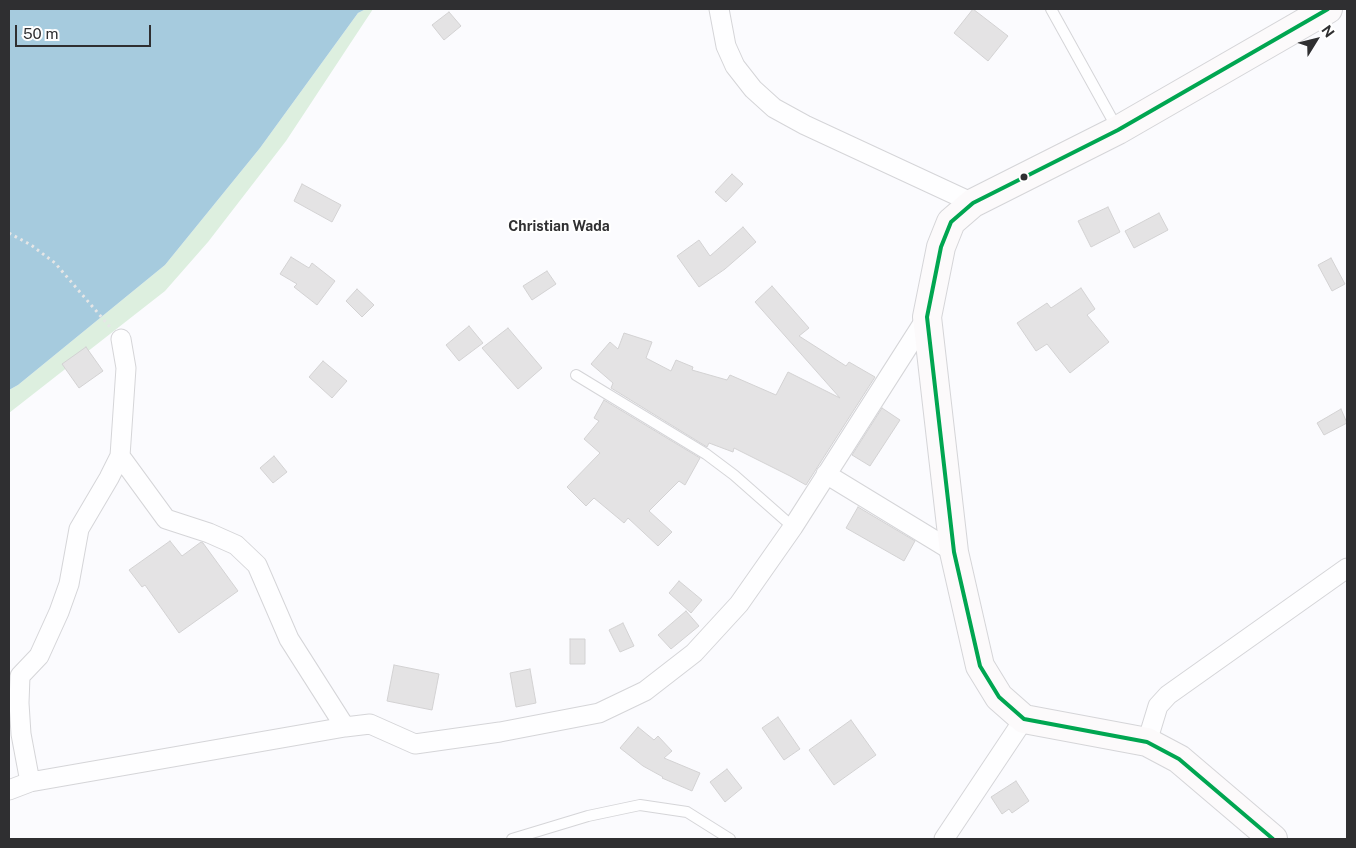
<!DOCTYPE html>
<html>
<head>
<meta charset="utf-8">
<style>
	body { margin:0 }
	#map { position:relative; width:1356px; height:848px; overflow:hidden; background:#fbfbfe; font-family:"Public Sans",sans-serif }
	canvas { display:block }
	.frame { position:absolute; inset:0; border:10px solid #2f2f31; pointer-events:none }
	.north { position:absolute; left:1291px; top:15px; width:50px; height:50px; -webkit-text-stroke:4px #fff; paint-order:stroke; rotate:54deg; font-size:14px; font-weight:700; line-height:20px; text-align:center; color:#2f2f31 }
	.north::after { content:''; display:block; margin:auto; width:18px; height:22px; background:#2f2f31; clip-path:polygon(50% 0,100% 100%,50% 72%,0 100%) }
	.scale { position:absolute; left:15px; top:25px; width:136px; height:22px; box-sizing:border-box; border:2px solid #2f2f31; border-top:0; padding-left:6px; font-size:15px; line-height:18px; white-space:nowrap; color:#2f2f31; -webkit-text-stroke:4px #fff; paint-order:stroke }
</style>
</head>
<body>
<div id="map">
<canvas width="1356" height="848"></canvas>
<div class="frame"></div>
<div class="north">N</div>
<div class="scale">50 m</div>
</div>
<script>
const ctx = document.querySelector('canvas').getContext('2d');
ctx.lineJoin = 'round';
function fill(path, color) { ctx.fillStyle = color; ctx.fill(path, 'evenodd'); }
const poly = rows => new Path2D(rows.map(r => 'M' + r).join(''));
function trace(path, color, width, dash) { ctx.strokeStyle = color; ctx.lineWidth = width; ctx.lineCap = dash ? 'butt' : 'round'; ctx.setLineDash(dash || []); ctx.stroke(path); }
function label(font, color, halo, rows, align = 'center') {
  ctx.font = font + ' "Public Sans",sans-serif'; ctx.lineWidth = 4; ctx.setLineDash([]); ctx.textBaseline = 'middle'; ctx.strokeStyle = halo; ctx.fillStyle = color; for (const [text, x, y, turn = 0] of rows) {
    ctx.save(); ctx.translate(x, y); ctx.rotate((+turn || 0) * Math.PI / 180); ctx.textAlign = isNaN(turn) ? turn : align; if (halo) ctx.strokeText(text, 0, 0); ctx.fillText(text, 0, 0); ctx.restore();
  }
}
fill(poly([
	[366,9,373,9,286,141,208,242,165,291,9,413,9,390,18,385,165,265,260,148,358,13]
]), '#ddefdf');
fill(poly([
	[9,9,366,9,358,13,260,148,165,265,18,385,9,390]
]), '#a6cbde');
const building = poly([
	[973,9,1008,36,988,61,954,33,973,9],
	[449,12,461,26,444,40,432,25,449,12],
	[732,174,743,184,726,202,715,192,732,174],
	[302,184,341,205,332,222,294,201,302,184],
	[1108,207,1120,232,1091,247,1078,221,1108,207],
	[1159,213,1168,230,1134,248,1125,231,1159,213],
	[743,227,756,242,725,269,699,287,677,256,699,240,710,256,743,227],
	[291,257,309,268,312,263,335,281,317,305,294,287,297,284,280,274,291,257],
	[1331,258,1345,284,1332,291,1318,265,1331,258],
	[547,271,556,284,532,300,523,286,547,271],
	[772,286,809,328,799,336,846,366,849,362,875,377,806,485,790,476,734,448,733,452,709,443,707,447,611,388,613,383,591,364,610,342,618,349,624,333,652,342,646,358,671,371,676,360,693,367,692,370,727,380,730,375,776,395,788,372,840,398,755,302,772,286],
	[1081,288,1095,309,1087,315,1109,342,1070,373,1047,344,1036,351,1017,323,1047,303,1051,308,1081,288],
	[357,289,374,305,362,317,346,301,357,289],
	[469,326,483,343,459,361,446,345,469,326],
	[508,328,542,368,518,389,482,348,508,328],
	[86,347,103,371,79,388,62,364,86,347],
	[323,361,347,381,332,398,309,377,323,361],
	[604,400,700,458,685,485,679,481,649,511,672,532,658,546,628,518,624,523,594,498,586,506,567,487,600,453,584,439,599,421,594,418,604,400],
	[882,408,900,420,870,466,852,455,882,408],
	[1341,409,1347,423,1324,435,1317,423,1341,409],
	[274,456,287,472,273,483,260,468,274,456],
	[858,507,915,541,904,561,846,528,858,507],
	[170,541,182,556,201,542,203,543,238,591,179,633,145,585,142,587,129,570,170,541],
	[679,581,702,600,691,613,669,593,679,581],
	[686,611,699,626,671,649,658,635,686,611],
	[623,623,634,646,620,652,609,630,623,623],
	[570,639,585,639,585,664,570,664,570,639],
	[394,665,439,674,432,710,387,701,394,665],
	[530,669,536,703,516,707,510,673,530,669],
	[778,717,800,749,784,760,762,728,778,717],
	[851,720,876,755,834,785,809,750,851,720],
	[638,727,654,740,658,736,672,751,664,758,700,773,692,791,662,778,663,777,643,766,620,748,638,727],
	[727,769,742,788,725,802,710,782,727,769],
	[1016,781,1029,801,1012,813,1009,809,1002,814,991,797,1016,781]
]);
fill(building, '#e4e3e4');
trace(building, '#d3d2d3', 1);
const lane = poly([
	[1051,9,1117,128],
	[576,375,706,454,734,475,793,527],
	[512,839,588,816,640,805,687,812,730,839]
]);
const street = poly([
	[719,9,726,46,735,66,753,89,774,108,805,125,973,203],
	[120,456,166,519,209,533,236,545,257,565,289,639,345,727],
	[826,474,954,552],
	[1147,742,1158,706,1168,695,1347,568],
	[30,782,21,734,19,703,20,676,39,656,59,612,69,584,79,529,109,478,120,456,126,368,121,339],
	[9,790,30,782,345,727,370,724,415,744,500,732,599,713,645,691,694,653,739,604,793,527,927,317],
	[944,839,1024,719]
]);
const secondary = poly([
	[1273,839,1179,759,1147,742,1024,719,999,697,980,666,954,552,927,317,941,247,951,222,973,203,1118,130,1328,9]
]);
trace(lane, '#d5d5d8', 12);
trace(street, '#d5d5d8', 21);
trace(secondary, '#d5d5d8', 30);
trace(poly([
	[9,233,31,245,55,263,110,327]
]), '#e6e6e6', 3, [2.5, 4]);
trace(lane, '#fefeff', 10);
trace(street, '#fefeff', 19);
trace(secondary, '#fcfafb', 28);
trace(poly([
	[1024,719,999,697,980,666,954,552,927,317,941,247,951,222,973,203,1118,130,1328,9],
	[1024,719,1147,742,1179,759,1273,839]
]), '#00a651', 4);
for (const [x, y, r, color] of [
	[1024,177,4.5,"#2f2f31"]
]) { const dot = new Path2D(); dot.arc(x, y, r, 0, 2 * Math.PI); ctx.fillStyle = color; ctx.fill(dot); trace(dot, '#fff', 2); }
label('bold 14px', '#2f2f31', '#fff', [
	["Christian Wada",559,227]
]);
</script>
</body>
</html>
